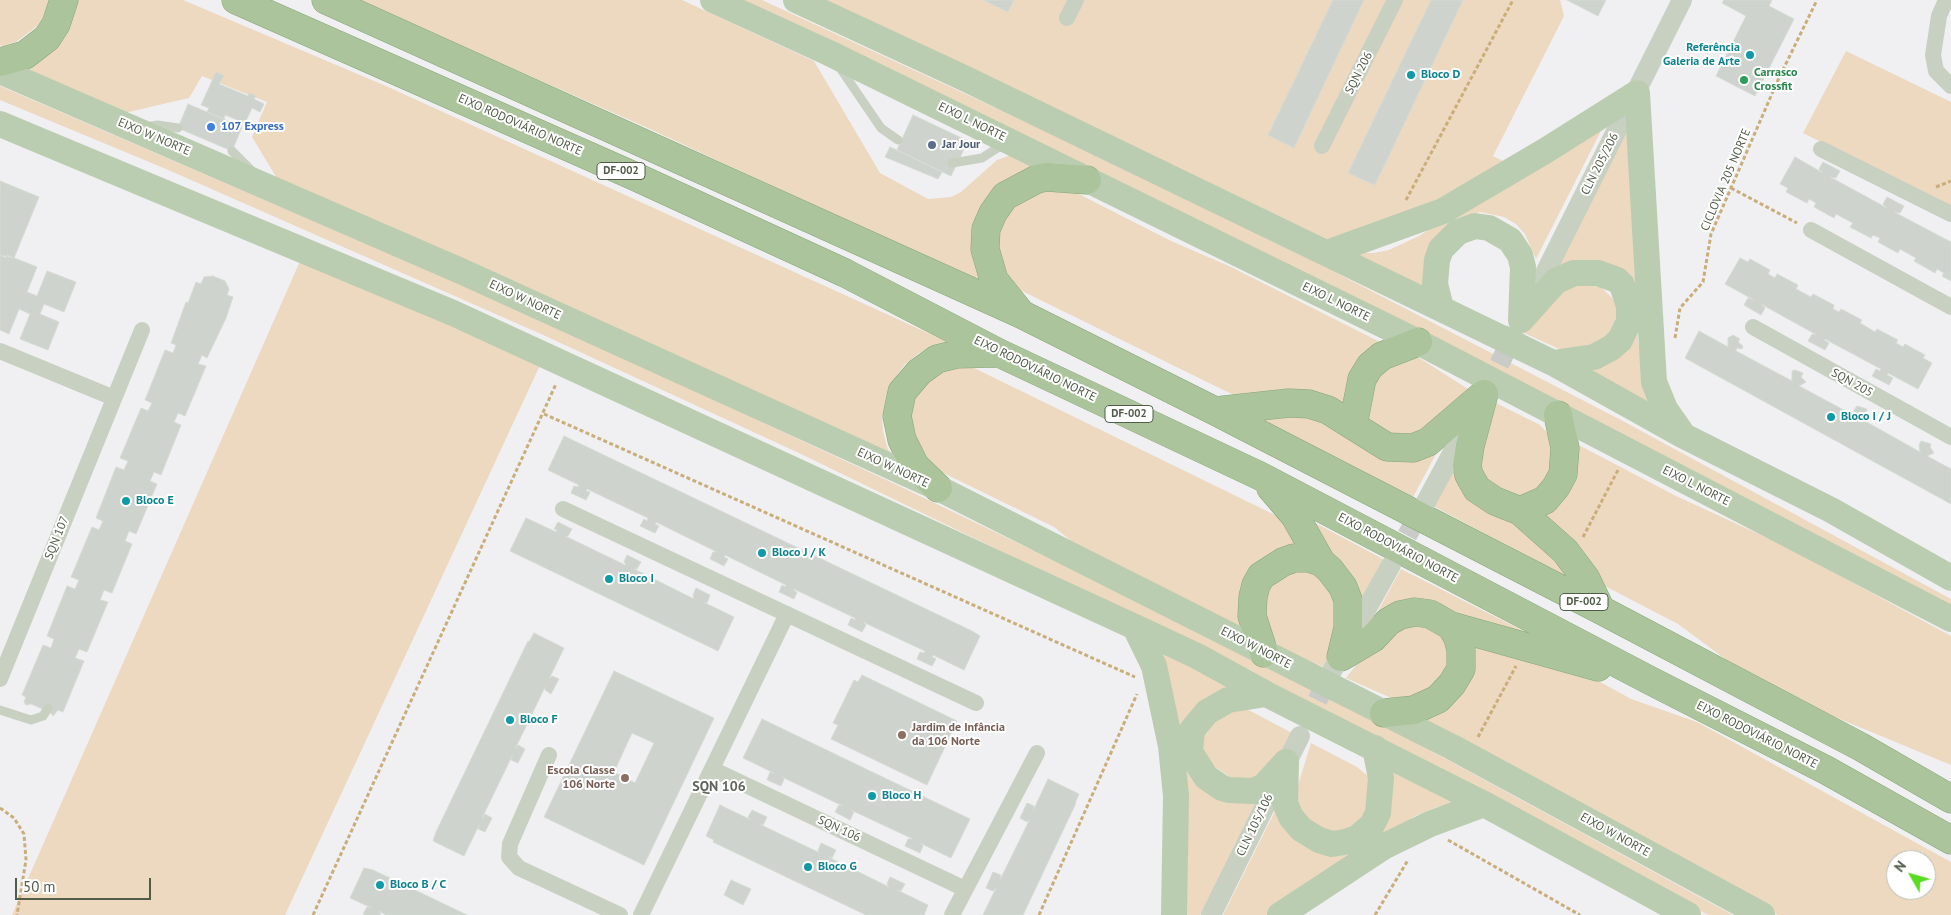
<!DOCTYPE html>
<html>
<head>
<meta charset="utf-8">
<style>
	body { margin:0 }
	#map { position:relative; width:1951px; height:915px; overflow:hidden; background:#f0f0f2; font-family:"PT Sans",sans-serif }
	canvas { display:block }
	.north { position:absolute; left:1886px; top:850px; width:50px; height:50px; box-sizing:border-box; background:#fff; border:1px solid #b9beb6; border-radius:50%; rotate:308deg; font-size:14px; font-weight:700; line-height:20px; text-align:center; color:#505c48 }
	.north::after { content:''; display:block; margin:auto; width:18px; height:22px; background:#58db21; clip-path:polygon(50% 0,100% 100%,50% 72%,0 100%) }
	.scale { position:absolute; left:15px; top:878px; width:136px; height:22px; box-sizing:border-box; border:2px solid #505c48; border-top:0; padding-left:6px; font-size:15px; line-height:18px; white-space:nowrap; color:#505c48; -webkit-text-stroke:4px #fff; paint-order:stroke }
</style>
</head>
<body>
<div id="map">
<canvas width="1951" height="915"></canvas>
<div class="north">N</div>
<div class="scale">50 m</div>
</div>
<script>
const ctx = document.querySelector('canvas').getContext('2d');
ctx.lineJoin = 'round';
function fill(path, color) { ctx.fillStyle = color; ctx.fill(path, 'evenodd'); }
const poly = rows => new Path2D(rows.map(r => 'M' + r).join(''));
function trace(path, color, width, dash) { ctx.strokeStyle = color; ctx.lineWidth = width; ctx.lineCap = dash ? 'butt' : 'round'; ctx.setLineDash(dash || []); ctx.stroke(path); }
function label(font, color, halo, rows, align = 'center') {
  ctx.font = font + ' "PT Sans",sans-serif'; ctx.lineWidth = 4; ctx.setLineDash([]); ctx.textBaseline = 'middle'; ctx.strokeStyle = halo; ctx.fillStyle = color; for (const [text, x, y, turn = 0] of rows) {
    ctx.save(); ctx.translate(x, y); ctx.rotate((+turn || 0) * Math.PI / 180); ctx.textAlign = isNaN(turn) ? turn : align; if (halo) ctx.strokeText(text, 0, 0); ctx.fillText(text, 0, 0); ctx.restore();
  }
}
fill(poly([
	[0,0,50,0,45,14,37,26,16,42,3,46,0,45],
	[71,0,183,0,386,86,950,343,933,346,919,353,904,365,888,388,882,416,883,431,887,447,895,462,278,180,252,137,267,102,202,76,189,98,120,114,7,66],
	[358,0,682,0,814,61,880,173,928,199,951,197,961,192,997,160,1011,155,1038,167,1012,176,1001,184,990,194,978,214,973,248,974,261,985,285,650,129],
	[739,0,762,0,1061,138,1325,267,1621,420,1951,599,1951,612],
	[813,0,1560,0,1564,16,1493,156,1505,162,1449,201,1329,247],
	[1846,51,1951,102,1951,207,1803,133],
	[0,86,520,310,895,484,1051,559,1376,721,1733,915,1708,915,1274,684,801,454,541,334,166,169,0,100],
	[1609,115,1536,259,1525,234,1516,224,1504,217,1480,212,1458,218,1449,223,1433,297,1344,253,1374,253,1389,250,1419,236],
	[1631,117,1638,341,1641,362,1653,413,1592,371,1613,361,1628,291,1554,269],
	[1063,186,1171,241,1229,266,1386,345,1346,404,1236,396,1205,381,1016,288,1008,281,992,239,1017,197],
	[301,259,542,361,285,915,12,915],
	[1570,283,1601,287,1614,300,1618,309,1611,337,1570,354,1522,332],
	[1413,354,1468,389,1410,442,1369,427,1364,381],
	[972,367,1277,516,1308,551,1278,555,1253,634,1085,552,1054,527,927,465,905,435,920,378,937,368],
	[1494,402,1540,425,1552,438,1558,468,1531,499,1490,491,1477,463],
	[1306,412,1371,450,1443,441,1413,497,1257,417],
	[1571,441,1676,496,1787,547,1951,636,1951,765,1811,707,1732,664,1678,624,1601,584,1534,513],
	[1460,452,1521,524,1577,582,1433,506],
	[1306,518,1383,559,1352,618],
	[1291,566,1322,574,1339,606,1326,668,1283,650,1269,635,1261,615,1263,586],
	[1401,569,1541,640,1465,620,1370,626],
	[1415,622,1444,634,1452,671,1407,705,1346,678,1374,642],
	[1461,637,1582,672,1631,699,1697,722,1951,862,1951,915,1778,915,1417,719,1430,716],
	[1896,860,1926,860,1926,890,1896,890],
	[1150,646,1240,690,1228,692,1188,761,1264,796,1200,915,1181,915],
	[1241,706,1294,734,1275,767,1240,784,1205,760,1201,738,1205,726],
	[1311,743,1357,767,1368,776,1374,803,1349,833,1316,832,1294,798],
	[1385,766,1458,804,1437,807,1415,816,1268,915,1223,915,1278,805,1281,815,1358,844]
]), '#edd8c0');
const building = poly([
	[983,0,1014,0,1008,12,983,0],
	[1333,0,1364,0,1294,148,1268,135,1333,0],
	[1431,0,1463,0,1375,185,1348,173,1431,0],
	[1567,0,1606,0,1598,16,1567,0],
	[1724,0,1772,0,1769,6,1794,19,1755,96,1716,76,1746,16,1722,3,1724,0],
	[216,72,224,76,219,84,248,96,249,93,256,96,254,99,264,104,260,112,252,108,245,123,225,115,224,119,207,112,209,108,201,105,216,72],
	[188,104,242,127,232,151,178,128,188,104],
	[913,115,968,141,951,176,897,150,913,115],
	[890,147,942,172,938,179,885,157,890,147],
	[1795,157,1823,173,1819,169,1823,162,1840,171,1836,178,1830,177,1887,208,1883,204,1887,197,1904,206,1900,213,1894,212,1951,242,1951,281,1942,276,1944,273,1937,269,1935,273,1914,261,1916,258,1900,249,1898,253,1878,242,1880,238,1873,235,1871,238,1850,227,1853,223,1836,214,1834,218,1814,207,1816,203,1809,199,1807,203,1786,192,1788,188,1780,184,1795,157],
	[0,181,39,197,14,258,0,255,0,181],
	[0,255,6,258,7,255,37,267,27,292,37,296,47,271,76,282,64,312,44,304,40,314,59,322,48,350,20,339,30,314,19,309,9,334,0,330,0,255],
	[1740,258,1748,262,1750,259,1770,270,1768,274,1775,278,1777,274,1798,285,1796,289,1811,297,1813,294,1834,305,1833,309,1839,312,1841,309,1862,320,1860,323,1875,332,1877,329,1898,340,1896,343,1903,347,1905,344,1925,355,1923,358,1932,363,1918,389,1888,373,1887,375,1893,378,1889,385,1872,376,1876,369,1880,371,1881,369,1825,339,1824,340,1829,343,1825,350,1808,341,1812,334,1817,335,1761,304,1765,308,1761,315,1744,305,1748,298,1754,300,1725,284,1740,258],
	[213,276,225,281,229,289,227,295,233,297,226,318,207,358,202,355,198,364,206,366,185,416,178,413,174,422,181,425,161,475,154,472,150,481,157,484,136,534,129,531,125,541,132,544,112,593,104,590,100,600,108,602,87,652,79,649,75,658,84,661,63,712,58,710,53,716,50,712,31,704,26,705,24,702,26,697,22,695,43,645,51,648,54,639,47,636,67,586,75,589,79,580,71,577,92,527,99,530,103,521,96,518,116,467,124,470,128,461,120,458,141,408,148,411,152,403,145,400,165,350,173,353,176,345,171,343,186,302,188,303,196,282,201,284,204,277,213,276],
	[1699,331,1728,347,1728,338,1733,335,1740,339,1738,342,1743,346,1742,349,1737,348,1736,351,1792,381,1792,371,1795,370,1803,373,1801,377,1806,382,1799,386,1855,416,1854,410,1857,406,1867,409,1866,413,1869,415,1870,418,1863,420,1920,452,1919,445,1921,441,1931,444,1930,447,1934,453,1927,456,1951,469,1951,504,1685,358,1699,331],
	[564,436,972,631,980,636,964,670,933,655,932,657,936,659,932,666,917,659,920,652,924,653,925,651,863,622,866,625,862,632,848,625,851,618,855,620,855,618,794,589,793,590,797,592,794,599,779,592,782,585,785,587,786,585,725,555,724,557,728,559,724,566,710,559,713,552,717,552,656,522,655,524,659,526,655,533,640,526,644,519,647,521,648,518,587,489,586,491,590,492,586,500,571,493,574,486,578,487,579,485,548,470,564,436],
	[526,518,556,532,557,530,554,529,558,522,572,529,568,536,565,536,625,565,626,564,624,562,627,555,641,562,637,569,634,569,694,599,693,595,696,588,710,595,707,603,703,602,734,617,718,651,510,551,526,518],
	[534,633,564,648,549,679,552,676,559,679,551,694,545,690,545,687,515,749,518,745,525,749,518,763,511,760,512,756,482,818,485,814,492,818,485,832,478,829,479,825,464,856,433,841,436,832,528,641,529,642,534,633],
	[614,671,714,718,644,865,544,817,614,671],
	[632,733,654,743,635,783,614,772,632,733],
	[862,675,957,721,927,785,831,739,838,725,833,723,854,680,858,682,862,675],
	[762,719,970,819,951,858,920,843,923,846,920,853,905,846,908,839,913,839,851,810,854,812,850,820,835,812,839,805,843,806,782,777,784,779,781,786,767,780,770,772,774,773,743,758,762,719],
	[1048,779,1079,794,1075,803,1076,803,1023,915,983,915,996,888,993,891,986,888,993,872,1001,875,1000,880,1030,819,1027,822,1020,818,1027,803,1034,806,1033,811,1048,779],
	[720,805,751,820,748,817,752,810,767,817,763,825,759,824,820,853,818,851,821,843,836,850,832,858,828,857,889,887,887,884,890,877,905,884,901,891,897,890,928,905,924,915,866,915,713,842,714,840,706,836,720,805],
	[364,868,373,870,467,915,386,915,379,911,381,915,365,915,363,914,367,907,372,908,350,898,364,868],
	[731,880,751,889,743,905,724,895,731,880]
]);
fill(building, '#ced4cd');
trace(building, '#d5dbd4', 1);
trace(poly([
	[1486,391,1516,330],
	[1393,562,1424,504],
	[1304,727,1331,673]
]), '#c8cbc8', 20, [20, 10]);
const trunk = poly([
	[236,0,634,176,845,273,999,353,1260,476,1651,681,1826,770,1951,840],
	[326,0,1021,314,1215,411,1601,610,1861,747,1951,799],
	[0,62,25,55,47,38,56,24,64,0],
	[1019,311,994,280,985,249,986,229,993,213,1005,196,1037,179,1046,177,1087,180],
	[1484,394,1470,446,1467,466,1469,475,1477,489,1495,501,1520,511,1545,500,1556,487,1563,474,1565,448,1558,415],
	[1215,411,1289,403,1309,404,1328,410,1387,447,1413,448,1428,442,1484,394],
	[1353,425,1362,379,1370,366,1382,356,1418,342],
	[938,488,915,466,902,440,897,416,902,392,919,372,937,359,957,354,996,353],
	[1271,488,1295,516,1321,562],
	[1520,511,1565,551,1586,579,1601,610],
	[1264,653,1252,616,1253,597,1256,585,1261,576,1283,562,1294,558,1309,558,1321,562,1330,570,1343,587,1348,600,1348,628,1341,657],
	[1341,657,1373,638,1388,622,1400,615,1415,612,1430,614,1451,626,1598,667],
	[1384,713,1414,710,1438,699,1452,684,1461,669,1461,650,1458,638,1451,626]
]);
trace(trunk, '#86a875', 29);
trace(poly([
	[1936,187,1951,181],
	[1731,188,1797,223],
	[1406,200,1513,0],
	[1675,338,1680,308,1703,282,1711,234,1778,80,1817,0],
	[544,414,1135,677],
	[1583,537,1618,470],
	[1478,737,1516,666],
	[0,808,14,818,24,834,26,860,17,915],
	[1448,840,1580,915],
	[313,915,556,384],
	[1039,915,1137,694],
	[1375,915,1408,860]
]), '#caae79', 3, [4, 2.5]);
trace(poly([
	[838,65,881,128,898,140],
	[146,127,158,125,178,128],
	[232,151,253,172],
	[952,163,982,158,1005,143],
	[0,710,31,720,43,716,48,708]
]), '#c8d1c1', 9);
trace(poly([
	[1946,0,1939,16,1933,55,1936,71,1951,86],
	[1067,18,1076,0],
	[1322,146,1395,0],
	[1821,149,1951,214],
	[1811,230,1951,307],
	[1753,327,1951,437],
	[0,351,114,398],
	[563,509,976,703],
	[0,679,142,330],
	[549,755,510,844,509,857,519,868,620,915],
	[712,769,965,889],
	[641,915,787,614],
	[952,915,1037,753]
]), '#c8d1c1', 16);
trace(poly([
	[1533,297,1682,0],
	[1426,502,1469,422],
	[1331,673,1391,565],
	[1211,915,1300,736]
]), '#c8d1c1', 20);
trace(poly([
	[713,0,829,53,1418,342,1951,619],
	[796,0,966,79,1553,363,1682,435,1831,510,1951,578],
	[0,71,463,272,938,488,1452,747,1762,915],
	[0,124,453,313,1135,627,1197,656,1266,694,1484,804,1688,915],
	[1327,253,1443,211,1545,151,1637,93,1654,382,1665,409,1681,432],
	[1441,308,1435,284,1437,260,1441,249,1458,232,1475,226,1489,228,1510,240,1520,255,1523,267,1521,320],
	[1521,320,1556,281,1574,273,1598,273,1617,280,1622,285,1629,306,1629,321,1620,340,1611,348,1594,357,1553,363],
	[1135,627,1154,666,1171,746,1176,796,1174,915],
	[1266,694,1228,700,1207,712,1192,730,1190,752,1206,777,1222,788,1229,790,1254,791,1264,786,1286,762],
	[1286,762,1285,803,1291,817,1301,829,1319,840,1332,844,1345,842,1357,838,1372,825,1378,813,1381,778,1375,748],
	[1280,915,1385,846,1430,824,1484,804]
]), '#bbcdb0', 26);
trace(trunk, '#abc49c', 28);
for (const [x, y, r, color] of [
	[1750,55,5,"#0f9aa8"],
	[1411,75,5,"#0f9aa8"],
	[1744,80,5,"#2e9e5b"],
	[211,127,5,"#3f7fe0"],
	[932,145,5,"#5c6f8a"],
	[1831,417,5,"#0f9aa8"],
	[126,501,5,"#0f9aa8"],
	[762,553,5,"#0f9aa8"],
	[609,579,5,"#0f9aa8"],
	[510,720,5,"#0f9aa8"],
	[902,735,5,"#8d6e63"],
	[625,778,5,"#8d6e63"],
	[872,796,5,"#0f9aa8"],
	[808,867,5,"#0f9aa8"],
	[380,885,5,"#0f9aa8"]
]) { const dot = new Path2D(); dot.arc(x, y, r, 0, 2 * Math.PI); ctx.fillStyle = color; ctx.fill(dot); trace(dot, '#fff', 2); }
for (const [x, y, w] of [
	[621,171,48],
	[1129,414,48],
	[1584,602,48]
]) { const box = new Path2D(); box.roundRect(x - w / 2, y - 8.5, w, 17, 4); ctx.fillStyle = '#fff'; ctx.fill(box); trace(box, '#505c48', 1); }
label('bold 11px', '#505c48', null, [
	["DF-002",621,171],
	["DF-002",1129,414],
	["DF-002",1584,602]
]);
label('bold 12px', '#0d838f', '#fff', [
	["Referência",1740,48,"right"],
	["Galeria de Arte",1740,62,"right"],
	["Bloco D",1421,75],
	["Bloco I / J",1841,417],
	["Bloco E",136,501],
	["Bloco J / K",772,553],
	["Bloco I",619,579],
	["Bloco F",520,720],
	["Bloco H",882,796],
	["Bloco G",818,867],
	["Bloco B / C",390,885]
], 'left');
label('12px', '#505c48', '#fff', [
	["SQN 206",1359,73,-63],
	["EIXO L NORTE",972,122,26],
	["EIXO RODOVIÁRIO NORTE",520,125,24],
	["EIXO W NORTE",154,137,23],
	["CLN 205/206",1600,164,-63],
	["CICLOVIA 205 NORTE",1726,180,-67],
	["EIXO W NORTE",525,300,25],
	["EIXO L NORTE",1336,302,26],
	["EIXO RODOVIÁRIO NORTE",1035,369,26],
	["SQN 205",1852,383,29],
	["EIXO W NORTE",893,468,25],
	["EIXO L NORTE",1696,486,27],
	["SQN 107",57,538,-68],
	["EIXO RODOVIÁRIO NORTE",1398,548,28],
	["EIXO W NORTE",1256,648,27],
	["EIXO RODOVIÁRIO NORTE",1757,735,27],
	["CLN 105/106",1255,825,-64],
	["SQN 106",839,829,25],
	["EIXO W NORTE",1615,835,29]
]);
label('bold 12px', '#27864d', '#fff', [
	["Carrasco",1754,73],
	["Crossfit",1754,87]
], 'left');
label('bold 12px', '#366cbe', '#fff', [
	["107 Express",221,127]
], 'left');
label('bold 12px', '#4e5e75', '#fff', [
	["Jar Jour",942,145]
], 'left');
label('bold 12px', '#785e54', '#fff', [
	["Jardim de Infância",912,728],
	["da 106 Norte",912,742],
	["Escola Classe",615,771,"right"],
	["106 Norte",615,785,"right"]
], 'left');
label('bold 14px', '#5f645c', '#fff', [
	["SQN 106",719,787]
]);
</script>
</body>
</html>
